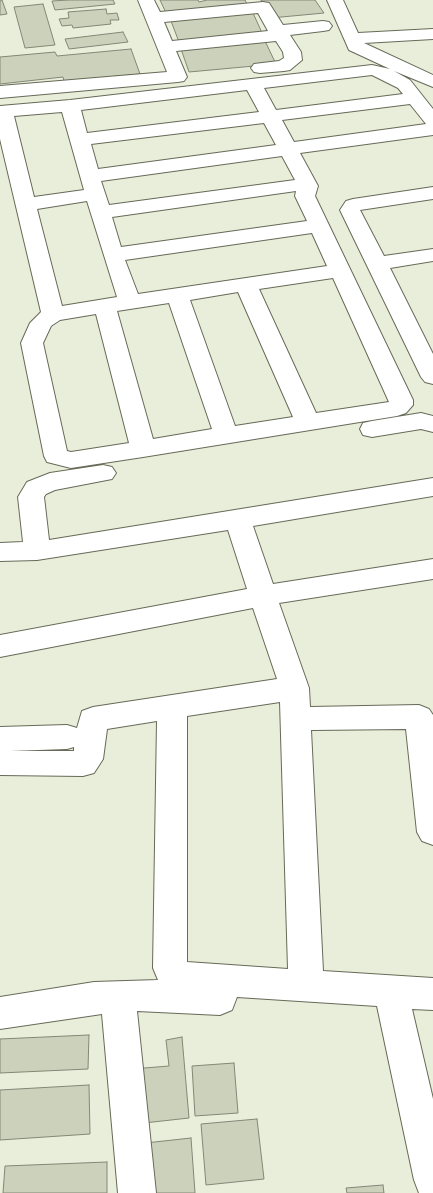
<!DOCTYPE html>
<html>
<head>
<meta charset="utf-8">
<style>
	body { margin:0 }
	canvas { display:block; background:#e9eeda }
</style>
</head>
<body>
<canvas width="433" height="1193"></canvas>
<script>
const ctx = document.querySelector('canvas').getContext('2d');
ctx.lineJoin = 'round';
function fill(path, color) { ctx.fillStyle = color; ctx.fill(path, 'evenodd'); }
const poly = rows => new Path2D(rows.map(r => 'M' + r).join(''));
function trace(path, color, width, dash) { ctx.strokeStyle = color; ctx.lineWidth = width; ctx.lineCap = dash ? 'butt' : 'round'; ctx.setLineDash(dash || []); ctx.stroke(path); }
const building = poly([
	[2,0,7,14,0,15,0,1,2,0],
	[68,0,113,0,115,4,55,10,52,1,68,0],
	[160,0,198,0,199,2,207,0,245,0,248,6,167,15,160,0],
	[261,0,315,0,324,13,271,18,261,0],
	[43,4,55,45,25,48,14,7,43,4],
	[106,9,107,14,117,13,119,20,110,20,111,24,73,28,72,25,62,26,59,19,69,18,68,12,106,9],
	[253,13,263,35,179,42,171,21,253,13],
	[123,32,128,42,69,49,65,39,123,32],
	[265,41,276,64,189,72,181,49,265,41],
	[131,49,140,74,64,81,63,77,0,84,0,57,55,52,57,56,131,49],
	[89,1035,88,1069,0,1073,0,1039,89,1035],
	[182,1037,189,1118,135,1124,132,1069,169,1066,166,1040,182,1037],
	[234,1063,238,1113,195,1116,192,1066,234,1063],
	[89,1085,90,1134,0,1140,0,1090,89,1085],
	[257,1119,264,1179,206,1185,201,1124,257,1119],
	[191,1138,195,1193,139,1193,136,1144,191,1138],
	[107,1162,107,1193,3,1193,5,1166,107,1162],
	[383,1185,384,1193,347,1193,346,1188,383,1185]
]);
fill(building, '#ccd1bc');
trace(building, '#838775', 1);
const street = poly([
	[138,0,154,0,160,12,263,2,269,3,283,25,323,21,329,22,332,26,329,30,323,31,290,35,301,52,302,60,290,70,284,71,260,73,254,72,251,68,254,64,279,61,284,58,283,52,276,41,176,51,187,77,184,81,178,82,0,98,0,86,167,72,138,0],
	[258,13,268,31,172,41,164,22,258,13],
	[327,0,343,0,358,33,433,29,433,39,364,43,433,75,433,87,394,71,410,80,433,109,433,135,300,153,318,186,315,196,413,400,413,405,406,413,397,416,143,457,71,468,47,462,44,456,21,343,30,323,41,312,0,139,0,106,70,100,372,65,390,69,349,50,327,0],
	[372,75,398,88,403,94,276,110,264,88,372,75],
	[247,90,259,112,87,133,81,110,247,90],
	[410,104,426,124,294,142,282,120,410,104],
	[62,112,84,190,34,197,14,116,62,112],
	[264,123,276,145,98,169,91,144,264,123],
	[282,156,295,180,109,205,101,181,282,156],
	[296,191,295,196,307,221,121,247,112,217,296,191],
	[87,201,117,297,62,306,37,209,87,201],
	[312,233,327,266,138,294,125,260,312,233],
	[333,278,389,402,316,413,259,289,333,278],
	[238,292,293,417,235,426,190,300,238,292],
	[169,303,212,429,153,439,117,311,169,303],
	[96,314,129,443,71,452,67,451,43,343,51,326,60,320,96,314],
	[433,187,433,199,360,210,384,256,433,249,433,261,390,268,433,354,433,384,425,382,421,377,340,210,346,201,353,199,433,187],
	[421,413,433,416,433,432,421,429,372,437,363,435,360,429,363,423,372,421,421,413],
	[103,465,112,467,116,473,112,479,55,490,46,494,44,497,49,540,433,478,433,496,253,526,273,584,433,559,433,579,279,603,309,688,310,707,419,705,429,709,433,715,433,845,422,841,417,832,406,729,311,730,323,971,433,978,433,1010,412,1009,433,1099,433,1193,419,1193,414,1180,377,1006,237,997,232,1010,220,1015,137,1011,156,1193,118,1193,102,1014,0,1029,0,997,94,982,158,980,153,968,157,721,107,729,103,759,94,773,83,776,0,775,0,727,67,725,77,728,82,711,93,707,277,679,253,608,0,657,0,635,247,589,228,530,37,560,0,561,0,543,23,542,18,497,27,482,50,473,103,465],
	[280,702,288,969,187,962,187,716,280,702],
	[74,747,74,751,10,751,67,749,74,747]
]);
trace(street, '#666a58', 2);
fill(street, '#fff');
</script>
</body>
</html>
